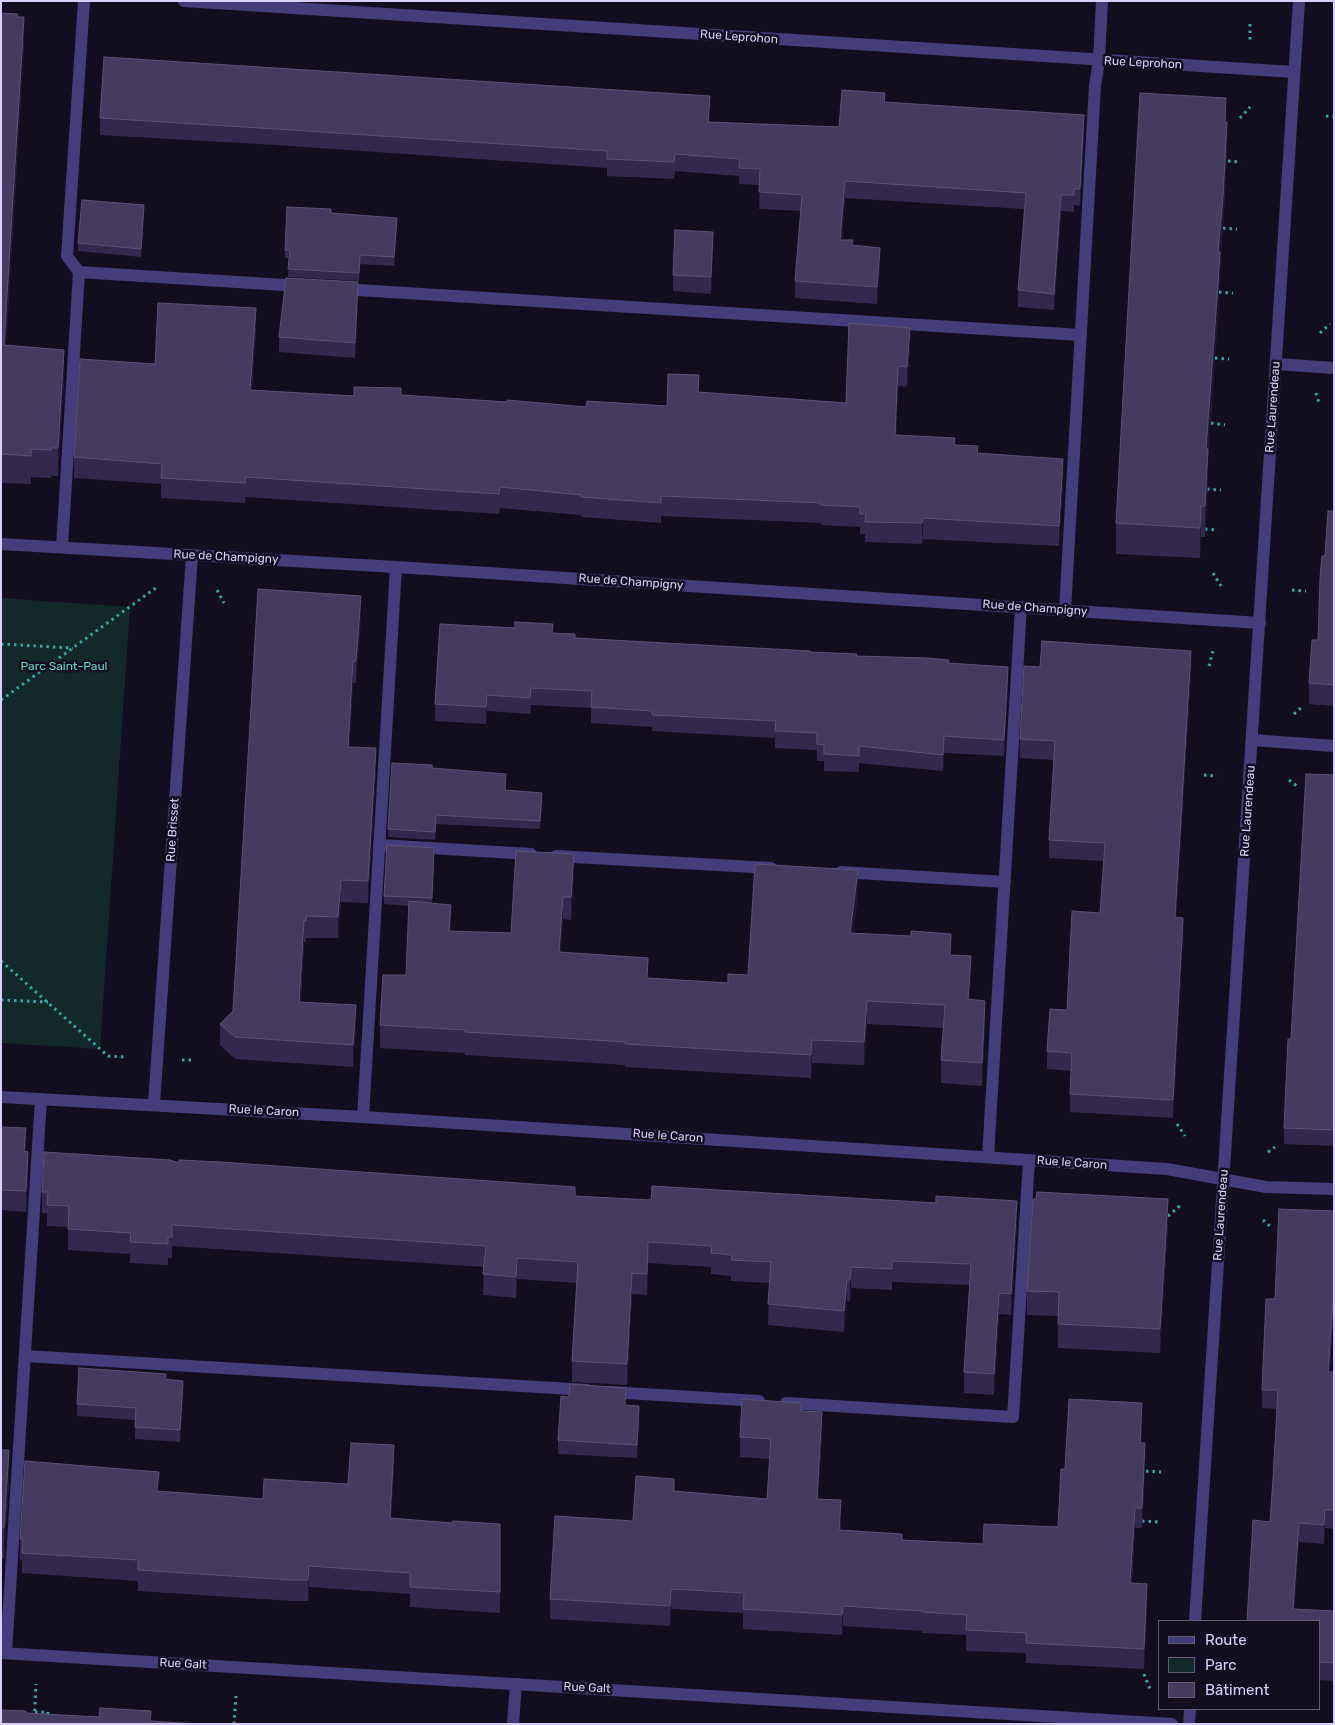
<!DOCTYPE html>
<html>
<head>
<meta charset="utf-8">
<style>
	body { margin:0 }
	#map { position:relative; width:1335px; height:1725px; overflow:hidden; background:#130e1f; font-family:Rubik,sans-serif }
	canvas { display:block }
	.frame { position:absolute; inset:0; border:2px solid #d8d0fb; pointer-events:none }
	.legend { position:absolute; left:1158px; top:1620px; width:162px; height:90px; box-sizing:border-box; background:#130e1f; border:1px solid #625c77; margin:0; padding:6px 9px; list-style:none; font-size:15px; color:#d8d0fb }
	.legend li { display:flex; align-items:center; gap:10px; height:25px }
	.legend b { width:25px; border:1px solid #625c77 }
</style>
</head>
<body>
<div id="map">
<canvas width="1335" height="1725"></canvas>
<div class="frame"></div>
<ul class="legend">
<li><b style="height:6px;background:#443d7b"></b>Route</li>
<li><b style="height:14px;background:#122829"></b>Parc</li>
<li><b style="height:14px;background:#443b5f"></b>Bâtiment</li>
</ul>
</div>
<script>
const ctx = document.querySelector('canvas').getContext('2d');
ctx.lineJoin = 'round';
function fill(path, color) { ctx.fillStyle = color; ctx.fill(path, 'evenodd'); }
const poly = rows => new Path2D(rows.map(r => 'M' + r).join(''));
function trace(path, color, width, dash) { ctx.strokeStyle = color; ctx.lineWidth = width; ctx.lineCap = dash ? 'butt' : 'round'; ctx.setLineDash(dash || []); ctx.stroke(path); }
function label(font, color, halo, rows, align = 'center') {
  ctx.font = font + ' Rubik,sans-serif'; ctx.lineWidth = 5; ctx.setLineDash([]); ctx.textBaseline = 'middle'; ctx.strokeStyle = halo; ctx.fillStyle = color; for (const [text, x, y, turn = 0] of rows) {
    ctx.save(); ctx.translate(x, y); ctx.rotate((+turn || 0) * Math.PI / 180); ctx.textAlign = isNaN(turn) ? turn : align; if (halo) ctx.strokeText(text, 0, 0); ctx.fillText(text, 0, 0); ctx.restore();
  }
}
fill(poly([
	[1,598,130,607,100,1049,1,1043]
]), '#122829');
trace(poly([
	[1250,24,1250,40],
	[1326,116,1334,117],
	[1240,118,1250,107],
	[1228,161,1241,162],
	[1223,228,1237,229],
	[1219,292,1233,293],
	[1320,333,1330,324],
	[1215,358,1229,359],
	[1316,393,1319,403],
	[1211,423,1225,425],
	[1207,489,1221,490],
	[1205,529,1218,530],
	[1213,573,1221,586],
	[217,590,224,603],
	[1292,590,1306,591],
	[1,644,73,648],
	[1209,666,1213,651],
	[1,700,157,587],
	[1294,714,1302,707],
	[1204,775,1217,776],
	[1289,780,1298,787],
	[1,961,108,1056,124,1057],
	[1,1000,48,1002],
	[182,1060,194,1060],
	[1177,1124,1185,1136],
	[1268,1152,1275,1147],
	[1168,1216,1182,1204],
	[1263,1220,1271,1227],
	[1146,1471,1161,1472],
	[1142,1521,1158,1522],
	[1144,1674,1150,1689],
	[35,1712,48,1712,47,1724],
	[34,1724,36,1684],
	[234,1724,236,1696]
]), '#37a6a9', 3, [2.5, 4]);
trace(poly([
	[79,272,300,286],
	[342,289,1081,335],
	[62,547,79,272,67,256,84,1],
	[1065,610,1095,86,1099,60,1102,1],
	[379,845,531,854],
	[556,856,771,868],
	[841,872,1005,882],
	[363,1117,396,567],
	[988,1157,1021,607],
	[25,1356,587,1390],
	[609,1392,759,1401],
	[786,1403,1013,1417,1029,1160],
	[6,1653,41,1099],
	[513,1724,516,1684]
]), '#443d7b', 12);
trace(poly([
	[184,1,1294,72],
	[1276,364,1334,368],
	[1,544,396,567,1260,623],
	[1252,740,1334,746],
	[1,1097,363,1117,1167,1169,1266,1187,1334,1189],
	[154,1104,192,555],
	[1195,1621,1299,1],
	[1,1653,1172,1724],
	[1189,1724,1190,1709]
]), '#443d7b', 12);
fill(poly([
	[1,13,18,17,24,45,6,345,64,378,58,476,51,476,51,478,31,477,31,484,1,483],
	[885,102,1084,132,1080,206,1074,205,1074,212,1061,211,1054,310,1018,307,1018,290,1024,209,845,198,842,240,853,245,880,264,877,304,795,298,795,281,801,211,759,209,760,185,739,184,739,176,675,171,674,179,607,176,607,168,276,145,100,135,100,118,710,112,709,122,839,127],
	[1226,122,1227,153,1223,228,1220,268,1218,314,1208,459,1208,480,1205,537,1201,537,1200,558,1116,554,1116,523],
	[144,213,141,257,78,251,78,243],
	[331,213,397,227,394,266,360,264,359,281,288,277,289,258,285,258,285,250],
	[713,248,711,294,673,291,673,275],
	[358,298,355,358,279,352,279,337],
	[256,328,252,390,354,396,401,395,507,402,586,407,667,406,699,392,846,403,910,348,907,387,898,386,896,435,955,445,978,453,1063,479,1059,546,923,539,922,544,865,542,865,534,860,534,860,527,821,525,821,523,661,516,661,523,581,517,581,515,500,508,499,514,246,497,245,503,161,498,161,484,74,478,74,457,155,364],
	[1334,511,1334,706,1309,704,1309,683,1318,640,1325,556],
	[361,617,356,683,353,683,349,747,376,770,368,903,341,902,338,938,306,938,306,943,304,942,301,1002,356,1027,353,1067,235,1059,220,1045,220,1024,233,1011],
	[553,633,575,638,810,652,949,663,1008,684,1004,756,944,753,943,771,859,763,859,772,824,771,824,761,817,761,817,750,775,748,775,738,652,731,652,727,591,723,591,708,531,705,530,714,487,711,486,724,435,721,435,704],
	[1040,667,1191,669,1176,917,1183,936,1173,1118,1070,1112,1070,1094,1071,1071,1047,1069,1047,1051,1067,1010,1100,913,1104,861,1049,858,1049,840,1054,760,1020,758,1020,739],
	[432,768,542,801,540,829,436,824,435,840,388,837,388,829],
	[1334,775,1334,1146,1284,1144,1284,1128,1291,1039],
	[434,856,432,903,451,931,511,933,574,877,571,920,563,919,561,953,648,978,728,983,748,975,858,893,853,933,951,955,971,979,969,999,985,1024,982,1086,941,1083,941,1060,943,1028,907,1026,867,1024,864,1065,812,1063,811,1078,625,1067,625,1065,465,1055,465,1053,380,1048,380,1025,406,975,409,906,384,904,384,896],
	[1,1127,25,1151,28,1172,26,1212,1,1210],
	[179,1163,575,1196,1017,1222,1011,1315,999,1314,994,1395,964,1393,964,1372,970,1285,892,1282,892,1290,851,1288,850,1302,847,1301,844,1332,768,1325,769,1283,731,1281,731,1276,711,1274,711,1267,648,1263,647,1295,632,1294,627,1385,572,1382,572,1361,577,1283,517,1279,516,1298,483,1295,484,1267,172,1246,172,1258,168,1258,168,1265,130,1263,130,1254,68,1250,68,1227,47,1226,47,1213,42,1213,42,1192],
	[1334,1211,1334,1320,1333,1320,1330,1372,1334,1372,1334,1529,1325,1528,1324,1544,1299,1542,1294,1609,1334,1611,1334,1681,1319,1680,1319,1621,1247,1621,1270,1522,1273,1479,1277,1409,1262,1408,1262,1390,1275,1299],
	[1168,1223,1160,1353,1058,1348,1058,1316,1027,1315,1027,1291],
	[166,1379,183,1393,180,1442,135,1439,135,1420,77,1416,77,1404],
	[626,1405,639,1419,637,1458,558,1454,558,1440],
	[801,1411,822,1432,818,1499,841,1520,841,1530,902,1540,983,1544,1058,1527,1065,1469,1142,1423,1141,1443,1145,1464,1142,1528,1135,1528,1132,1583,1147,1604,1144,1669,1026,1663,1026,1653,966,1651,966,1635,922,1633,922,1631,843,1626,842,1635,743,1629,743,1613,671,1609,670,1626,550,1619,550,1599,633,1521,674,1491,767,1499,769,1459,740,1457,740,1437],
	[1,1450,9,1481,4,1559,1,1559],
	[394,1466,391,1518,452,1523,500,1524,500,1613,410,1607,410,1594,309,1587,308,1601,293,1601,138,1591,138,1581,22,1573,22,1560,20,1560,20,1539,159,1491,263,1499,348,1484]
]), '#32294c');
fill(poly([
	[24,17,24,45,4,373,4,345],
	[710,96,710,112,708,138,708,122],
	[1084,115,1084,132,1080,206,1080,189],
	[1227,122,1227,153,1223,228,1220,268,1218,314,1208,459,1208,480,1205,537,1206,449],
	[845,181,845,198,840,256,840,240],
	[1061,195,1061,211,1054,310,1054,294],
	[144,205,144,213,141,257,141,249],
	[397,218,397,227,394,266,394,257],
	[713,232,713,248,711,294,711,277],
	[880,248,880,264,877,304,877,287],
	[358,282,358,298,355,358,355,343],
	[256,308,256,328,250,410,250,390],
	[910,328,910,348,907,387,907,367],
	[64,350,64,378,58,476,58,448],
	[898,366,898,386,895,456,895,435],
	[1063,459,1063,479,1059,546,1059,526],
	[1201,506,1201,537,1200,558,1200,528],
	[923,518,923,539,922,544,922,523],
	[361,596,361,617,356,683,356,661],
	[1191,651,1191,669,1175,935,1175,917],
	[353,661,353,683,348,769,348,747],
	[1008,667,1008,684,1004,756,1004,740],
	[487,695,487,711,486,724,486,707],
	[944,736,944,753,943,771,943,755],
	[376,748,376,770,368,903,368,881],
	[574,854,574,877,571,920,571,897],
	[858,870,858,893,850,956,850,933],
	[341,880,341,902,338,938,338,917],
	[563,897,563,919,559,975,559,952],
	[451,905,451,928,449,953,449,931],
	[1183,918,1183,936,1173,1118,1173,1100],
	[304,920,304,942,299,1023,299,1002],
	[971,956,971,979,968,1022,968,999],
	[867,1001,867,1024,864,1065,864,1042],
	[985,1001,985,1024,982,1086,982,1063],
	[356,1005,356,1027,353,1067,353,1045],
	[812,1040,812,1063,811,1078,811,1055],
	[26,1128,26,1149,24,1172,24,1151],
	[28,1152,28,1172,26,1212,26,1191],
	[1168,1199,1168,1223,1160,1353,1160,1329],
	[1017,1201,1017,1222,1011,1315,1011,1294],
	[648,1242,648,1263,647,1295,647,1274],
	[517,1258,517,1279,516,1298,516,1277],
	[851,1267,851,1288,850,1302,850,1280],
	[632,1273,632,1294,627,1385,627,1364],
	[847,1280,847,1301,844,1332,844,1311],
	[999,1293,999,1314,994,1395,994,1374],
	[1333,1302,1333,1320,1328,1390,1328,1372],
	[183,1381,183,1393,180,1442,180,1430],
	[1142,1403,1142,1423,1140,1463,1140,1443],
	[639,1406,639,1419,637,1458,637,1445],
	[822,1412,822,1432,817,1519,817,1499],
	[1145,1443,1145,1464,1142,1528,1142,1508],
	[394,1445,394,1466,390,1538,390,1518],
	[9,1450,9,1481,4,1559,4,1528],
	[841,1500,841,1520,839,1550,839,1530],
	[1135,1508,1135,1528,1130,1603,1130,1583],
	[1325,1510,1325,1528,1324,1544,1324,1525],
	[1299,1523,1299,1542,1293,1621,1293,1609],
	[309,1566,309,1587,308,1601,308,1580],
	[1147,1584,1147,1604,1144,1669,1144,1649],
	[671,1589,671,1609,670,1626,670,1606],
	[843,1606,843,1626,842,1635,842,1615]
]), '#1e1632');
const building = poly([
	[1,13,18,14,17,17,24,17,4,345,64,350,58,448,51,448,51,450,31,449,31,456,1,454,1,13],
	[104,57,710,96,708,122,839,127,842,90,885,93,884,102,1084,115,1080,189,1074,189,1074,195,1061,195,1054,294,1018,290,1026,193,845,181,840,240,853,240,852,245,880,248,877,287,795,281,802,195,759,192,760,169,739,168,740,159,675,154,674,162,607,159,607,151,276,129,100,118,104,57],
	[1140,93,1226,98,1225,122,1227,122,1223,197,1218,252,1220,252,1218,284,1206,449,1208,449,1205,506,1201,506,1200,528,1116,523,1140,93],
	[82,200,144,205,141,249,78,243,82,200],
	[287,207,331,209,331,213,397,218,394,257,360,255,359,273,288,269,290,250,285,250,287,207],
	[675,230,713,232,711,277,673,275,675,230],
	[286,278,358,282,355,343,279,337,286,278],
	[158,303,256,308,250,390,354,396,354,387,401,388,401,395,507,402,507,400,586,407,587,401,667,406,668,374,699,375,698,392,846,403,849,323,910,328,907,367,898,366,895,435,955,438,954,445,978,446,977,453,1063,459,1059,526,923,518,922,523,865,522,866,514,860,514,860,507,821,505,821,503,661,496,661,503,581,497,581,495,500,487,499,494,246,477,245,483,161,478,162,464,74,457,80,359,155,364,158,303],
	[1328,511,1334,511,1334,685,1309,683,1312,640,1318,640,1320,578,1322,556,1325,556,1328,511],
	[258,589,361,596,356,661,353,661,348,747,376,748,368,881,341,880,338,917,306,916,306,921,304,920,299,1002,356,1005,353,1045,235,1037,220,1024,233,1011,258,589],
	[515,622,553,624,552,633,575,634,575,638,810,651,810,652,857,654,856,656,927,658,949,660,948,663,1008,667,1004,740,944,736,943,755,859,746,859,756,824,754,824,745,817,744,817,733,775,731,776,721,652,715,652,711,591,707,592,691,531,688,530,698,487,695,486,707,435,704,440,624,515,628,515,622],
	[1042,641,1191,651,1175,917,1183,918,1173,1100,1070,1094,1072,1053,1047,1051,1050,1009,1067,1010,1072,911,1100,913,1105,843,1049,840,1055,741,1020,739,1024,666,1040,667,1042,641],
	[392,763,432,765,432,768,506,774,505,790,542,793,540,821,436,815,435,832,388,829,392,763],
	[1306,774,1334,775,1334,1130,1284,1128,1288,1039,1291,1039,1306,774],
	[387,845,434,848,432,898,384,896,387,845],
	[516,851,574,854,571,897,563,897,559,952,648,958,647,978,728,983,728,974,748,975,755,864,858,870,850,933,911,936,911,931,951,934,950,955,971,956,968,999,985,1001,982,1063,941,1060,945,1005,907,1003,867,1001,864,1042,812,1040,811,1055,625,1044,625,1042,465,1032,465,1030,380,1025,383,975,406,975,409,901,451,905,449,931,511,933,516,851],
	[1,1127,26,1128,24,1151,28,1152,26,1191,1,1190,1,1127],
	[44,1152,170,1160,179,1163,179,1160,220,1162,575,1187,575,1196,651,1200,652,1186,936,1203,936,1196,1017,1201,1011,1294,999,1293,994,1374,964,1372,971,1264,892,1261,892,1269,851,1267,850,1280,847,1280,844,1311,768,1304,771,1262,731,1260,732,1255,711,1253,712,1246,648,1242,647,1274,632,1273,627,1364,572,1361,578,1262,517,1258,516,1277,483,1274,486,1246,172,1225,172,1237,168,1237,168,1244,130,1242,131,1233,68,1229,69,1206,47,1205,48,1192,42,1192,44,1152],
	[1037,1192,1168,1199,1160,1329,1058,1324,1059,1292,1027,1291,1033,1199,1036,1199,1037,1192],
	[1279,1209,1334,1211,1334,1302,1333,1302,1328,1372,1334,1372,1334,1510,1325,1510,1324,1525,1299,1523,1293,1609,1334,1611,1334,1663,1319,1662,1319,1621,1247,1621,1253,1520,1270,1522,1273,1479,1278,1390,1262,1390,1266,1299,1275,1299,1279,1209],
	[79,1368,166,1374,165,1379,183,1381,180,1430,135,1427,136,1408,77,1404,79,1368],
	[570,1384,626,1388,625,1405,639,1406,637,1445,558,1440,561,1396,569,1397,570,1384],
	[742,1399,801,1403,801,1411,822,1412,817,1499,841,1500,839,1530,902,1534,902,1540,983,1544,984,1524,1058,1527,1061,1469,1065,1469,1069,1399,1142,1403,1140,1443,1145,1443,1142,1508,1135,1508,1130,1583,1147,1584,1144,1649,1026,1643,1026,1633,966,1630,967,1615,922,1612,922,1611,843,1606,842,1615,743,1609,744,1593,671,1589,670,1606,550,1599,555,1516,633,1521,636,1476,674,1479,674,1491,767,1499,771,1439,740,1437,742,1399],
	[351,1443,394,1445,390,1518,452,1523,453,1521,500,1524,500,1592,410,1587,410,1573,309,1566,308,1580,293,1580,138,1570,138,1560,22,1553,23,1539,20,1539,25,1461,159,1472,157,1491,263,1499,264,1479,348,1484,351,1443],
	[1,1450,9,1450,4,1528,1,1528,1,1450],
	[100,1708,151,1711,150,1721,201,1724,1,1724,1,1710,26,1711,26,1713,99,1717,100,1708]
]);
fill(building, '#443b5f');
trace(building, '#5b5277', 1);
label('12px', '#d8d0fb', '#130e1f', [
	["Rue Leprohon",739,37,4],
	["Rue Leprohon",1143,63,3],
	["Rue Laurendeau",1273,407,-86],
	["Rue de Champigny",226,557,3],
	["Rue de Champigny",631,582,4],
	["Rue de Champigny",1035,608,4],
	["Rue Laurendeau",1248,811,-86],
	["Rue Brisset",173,830,-86],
	["Rue le Caron",264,1111,3],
	["Rue le Caron",668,1136,4],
	["Rue le Caron",1072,1163,4],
	["Rue Laurendeau",1221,1215,-86],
	["Rue Galt",183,1664,3],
	["Rue Galt",587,1688,3]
]);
label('12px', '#62d5c2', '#130e1f', [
	["Parc Saint-Paul",64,667]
]);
</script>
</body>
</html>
